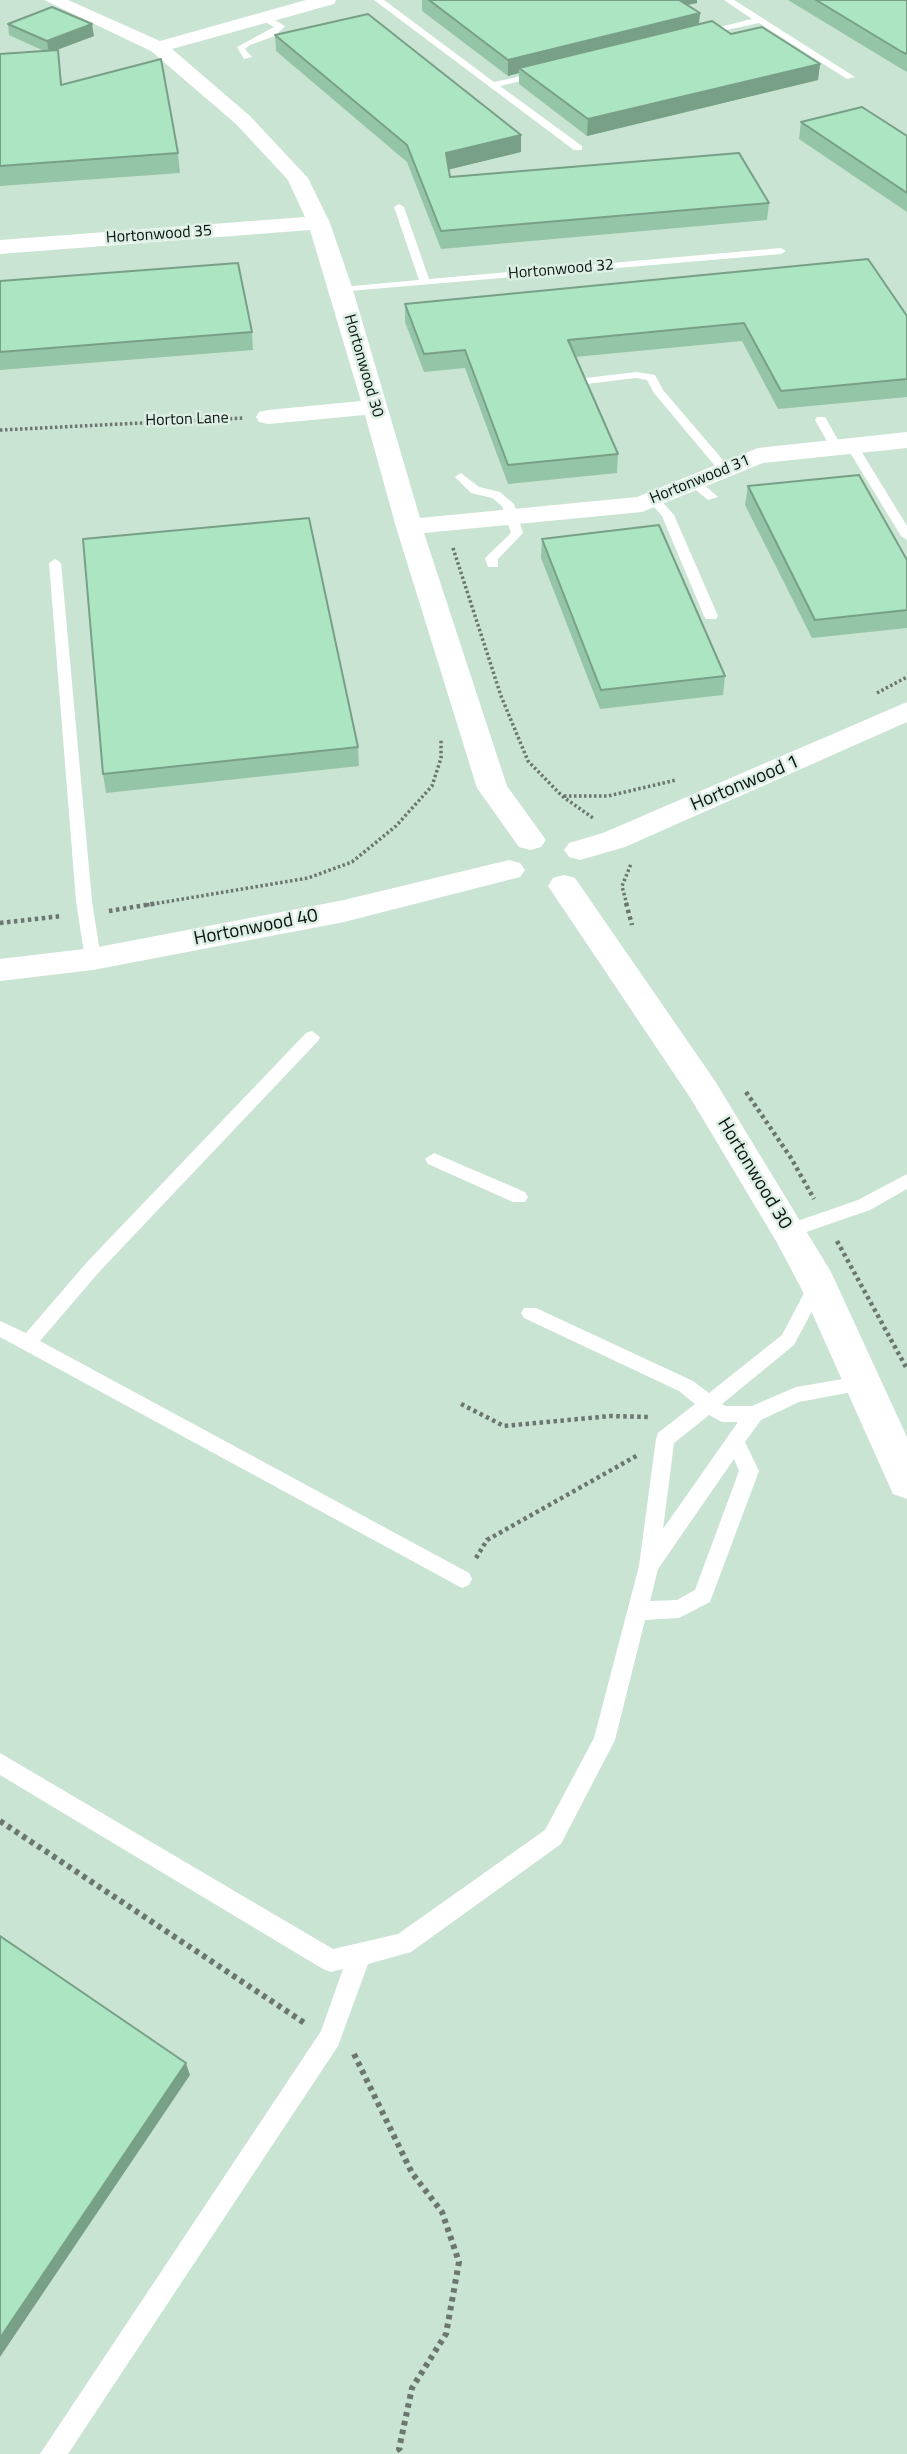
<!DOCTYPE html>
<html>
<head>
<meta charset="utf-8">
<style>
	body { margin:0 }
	canvas { display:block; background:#dcefe3 }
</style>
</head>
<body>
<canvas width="907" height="2454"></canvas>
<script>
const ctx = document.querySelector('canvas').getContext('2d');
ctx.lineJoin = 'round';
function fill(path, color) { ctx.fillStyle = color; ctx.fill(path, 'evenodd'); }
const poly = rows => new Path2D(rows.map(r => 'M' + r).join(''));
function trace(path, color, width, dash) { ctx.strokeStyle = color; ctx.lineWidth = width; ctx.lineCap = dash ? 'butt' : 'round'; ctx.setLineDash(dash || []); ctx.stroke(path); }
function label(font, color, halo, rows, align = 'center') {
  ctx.font = font + ' "Titillium Web",sans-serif'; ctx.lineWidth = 5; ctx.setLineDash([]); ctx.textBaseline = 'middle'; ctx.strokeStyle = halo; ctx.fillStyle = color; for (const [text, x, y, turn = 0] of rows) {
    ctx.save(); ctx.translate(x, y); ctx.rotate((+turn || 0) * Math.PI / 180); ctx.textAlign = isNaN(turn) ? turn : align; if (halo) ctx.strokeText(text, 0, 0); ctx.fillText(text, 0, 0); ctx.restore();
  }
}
fill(poly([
	[0,0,907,0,907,2454,0,2454]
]), '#cae4d3');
trace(poly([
	[0,430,244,418],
	[453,548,501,696,528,761,562,796,593,818],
	[877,693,907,677],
	[564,796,608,796,676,780],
	[147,905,308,878,352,862,396,826,432,786,441,758,441,739],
	[627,905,622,886,631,864]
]), '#6a766f', 3.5, [2.5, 2.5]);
trace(poly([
	[626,903,632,925],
	[109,911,158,903],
	[0,923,62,916],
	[746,1092,791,1158,814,1199],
	[837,1241,907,1369],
	[461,1404,504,1426,611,1416,649,1417],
	[476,1558,487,1540,638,1455]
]), '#6a766f', 4.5, [3.5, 3.5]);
trace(poly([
	[0,1821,306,2024],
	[354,2054,412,2173,442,2212,459,2262,446,2334,412,2388,399,2449,403,2454]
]), '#6a766f', 6, [4.5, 4.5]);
fill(poly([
	[374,0,384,0,494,82,542,72,542,76,500,86,582,146,582,150,574,150,374,0],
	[724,0,734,0,855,77,847,79,759,23,699,36,699,32,752,19,724,0],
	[260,15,266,15,285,26,275,36,250,45,245,49,252,57,244,59,237,47,274,27,260,19,260,15],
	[399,204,404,207,429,279,781,248,786,251,781,254,338,292,337,290,342,287,419,280,394,207,399,204],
	[636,372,655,375,663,390,729,467,729,473,721,473,654,393,647,380,636,378,586,384,580,381,586,378,636,372],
	[817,417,825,417,842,447,840,450,832,450,815,420,817,417],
	[852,442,858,446,907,526,907,540,901,536,846,446,852,442],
	[461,473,479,487,500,492,514,504,523,533,498,559,498,567,488,567,485,558,511,533,502,506,492,498,471,493,455,477,461,473],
	[691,480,699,480,718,497,708,500,691,486,691,480],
	[649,496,657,496,674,515,718,616,716,619,706,619,704,616,662,516,647,499,649,496],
	[55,559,61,563,92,901,101,959,93,964,85,959,76,901,49,563,55,559],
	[312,1031,320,1037,318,1041,100,1271,40,1341,469,1573,472,1579,469,1585,462,1588,0,1337,0,1321,26,1333,88,1261,306,1033,312,1031],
	[434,1153,525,1192,528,1197,525,1202,513,1202,428,1164,425,1159,434,1153],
	[907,1174,907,1189,870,1210,789,1238,783,1236,780,1231,783,1226,858,1200,907,1174],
	[818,1276,824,1278,827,1283,794,1345,722,1404,726,1406,752,1406,796,1387,861,1376,868,1379,870,1384,868,1389,799,1402,761,1420,745,1442,759,1471,710,1602,679,1618,645,1620,615,1740,561,1844,411,1952,368,1964,338,2046,68,2454,40,2454,321,2031,343,1969,331,1972,323,1969,0,1775,0,1753,333,1949,398,1934,545,1830,594,1738,639,1566,656,1439,658,1433,695,1404,679,1391,524,1318,521,1313,524,1308,536,1308,693,1381,709,1393,782,1335,812,1278,818,1276],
	[709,1415,722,1422,738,1422,663,1529,674,1443,709,1415],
	[734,1459,739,1471,695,1590,677,1600,650,1601,658,1569,734,1459]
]), '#fff');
fill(poly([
	[44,0,68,0,160,41,306,0,336,0,334,4,172,49,250,116,308,178,330,223,353,290,420,518,637,497,758,448,907,432,907,448,763,463,642,512,424,533,507,786,546,840,541,847,530,850,519,847,477,788,396,527,365,415,268,424,259,422,256,417,259,412,268,410,361,401,310,230,0,254,0,240,305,217,288,180,236,124,151,51,44,0],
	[907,702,907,722,625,847,580,860,569,857,564,850,569,843,603,833,907,702],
	[509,860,520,863,525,870,520,877,344,922,93,970,0,981,0,959,93,948,344,900,509,860],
	[564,875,575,878,715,1081,831,1272,907,1437,907,1499,893,1494,800,1286,776,1241,691,1099,548,886,553,878,564,875]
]), '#fff');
fill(poly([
	[422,0,697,0,697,3,687,5,700,13,699,25,731,34,820,64,818,80,587,136,519,84,519,73,508,76,422,11],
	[788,0,907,0,907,72,900,68],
	[8,24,94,36,56,50,58,50,62,84,178,153,180,173,0,186,0,54,44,51,9,35],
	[275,35,521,152,449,169,450,177,769,203,767,220,441,249,407,162,276,51],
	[801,122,907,136,907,212,799,139],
	[0,281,252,332,253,350,0,370],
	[405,304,907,316,907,397,778,409,742,341,575,357,618,454,617,473,508,484,465,368,424,372,405,322],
	[748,486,907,560,907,628,812,638,745,505],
	[542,539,725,676,723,695,600,709,541,558],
	[358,747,359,766,106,793,103,774]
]), '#94c5a6');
fill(poly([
	[669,0,697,0,697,3,668,9],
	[700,13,698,29,519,68,519,73,508,76,508,60],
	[92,24,94,36,49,53,47,41],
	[820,64,818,80,587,136,588,119],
	[521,135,521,152,447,170,446,153],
	[186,2063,190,2075,0,2357,0,2338]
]), '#78a087');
const building = poly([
	[429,0,679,0,700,13,508,60,429,0],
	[816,0,907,0,907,54,902,52,816,0],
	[52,7,92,24,47,41,8,24,52,7],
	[368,14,521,135,446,153,450,177,739,153,769,203,441,231,407,145,275,35,368,14],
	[712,21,731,34,762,27,820,64,588,119,519,68,712,21],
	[58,50,61,85,161,59,178,153,0,166,0,54,58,50],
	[862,107,907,136,907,193,801,122,862,107],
	[868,259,907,316,907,379,781,391,744,323,568,340,618,454,508,465,465,350,424,354,405,304,868,259],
	[238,263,252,332,0,352,0,281,238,263],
	[859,475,907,560,907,610,815,620,748,486,859,475],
	[309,518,358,747,103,774,83,539,309,518],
	[659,525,725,676,601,690,542,539,659,525],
	[0,1936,186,2063,0,2338,0,1936]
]);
fill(building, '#ace5c1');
trace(building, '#78a087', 2);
label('16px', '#0c120e', '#dcefe3', [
	["Hortonwood 35",159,235,-4],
	["Hortonwood 32",561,270,-5],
	["Hortonwood 30",363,366,74],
	["Horton Lane",187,420,-2],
	["Hortonwood 31",700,480,-22]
]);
label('19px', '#0c120e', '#dcefe3', [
	["Hortonwood 1",745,784,-23],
	["Hortonwood 40",256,928,-11],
	["Hortonwood 30",754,1174,59]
]);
</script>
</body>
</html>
